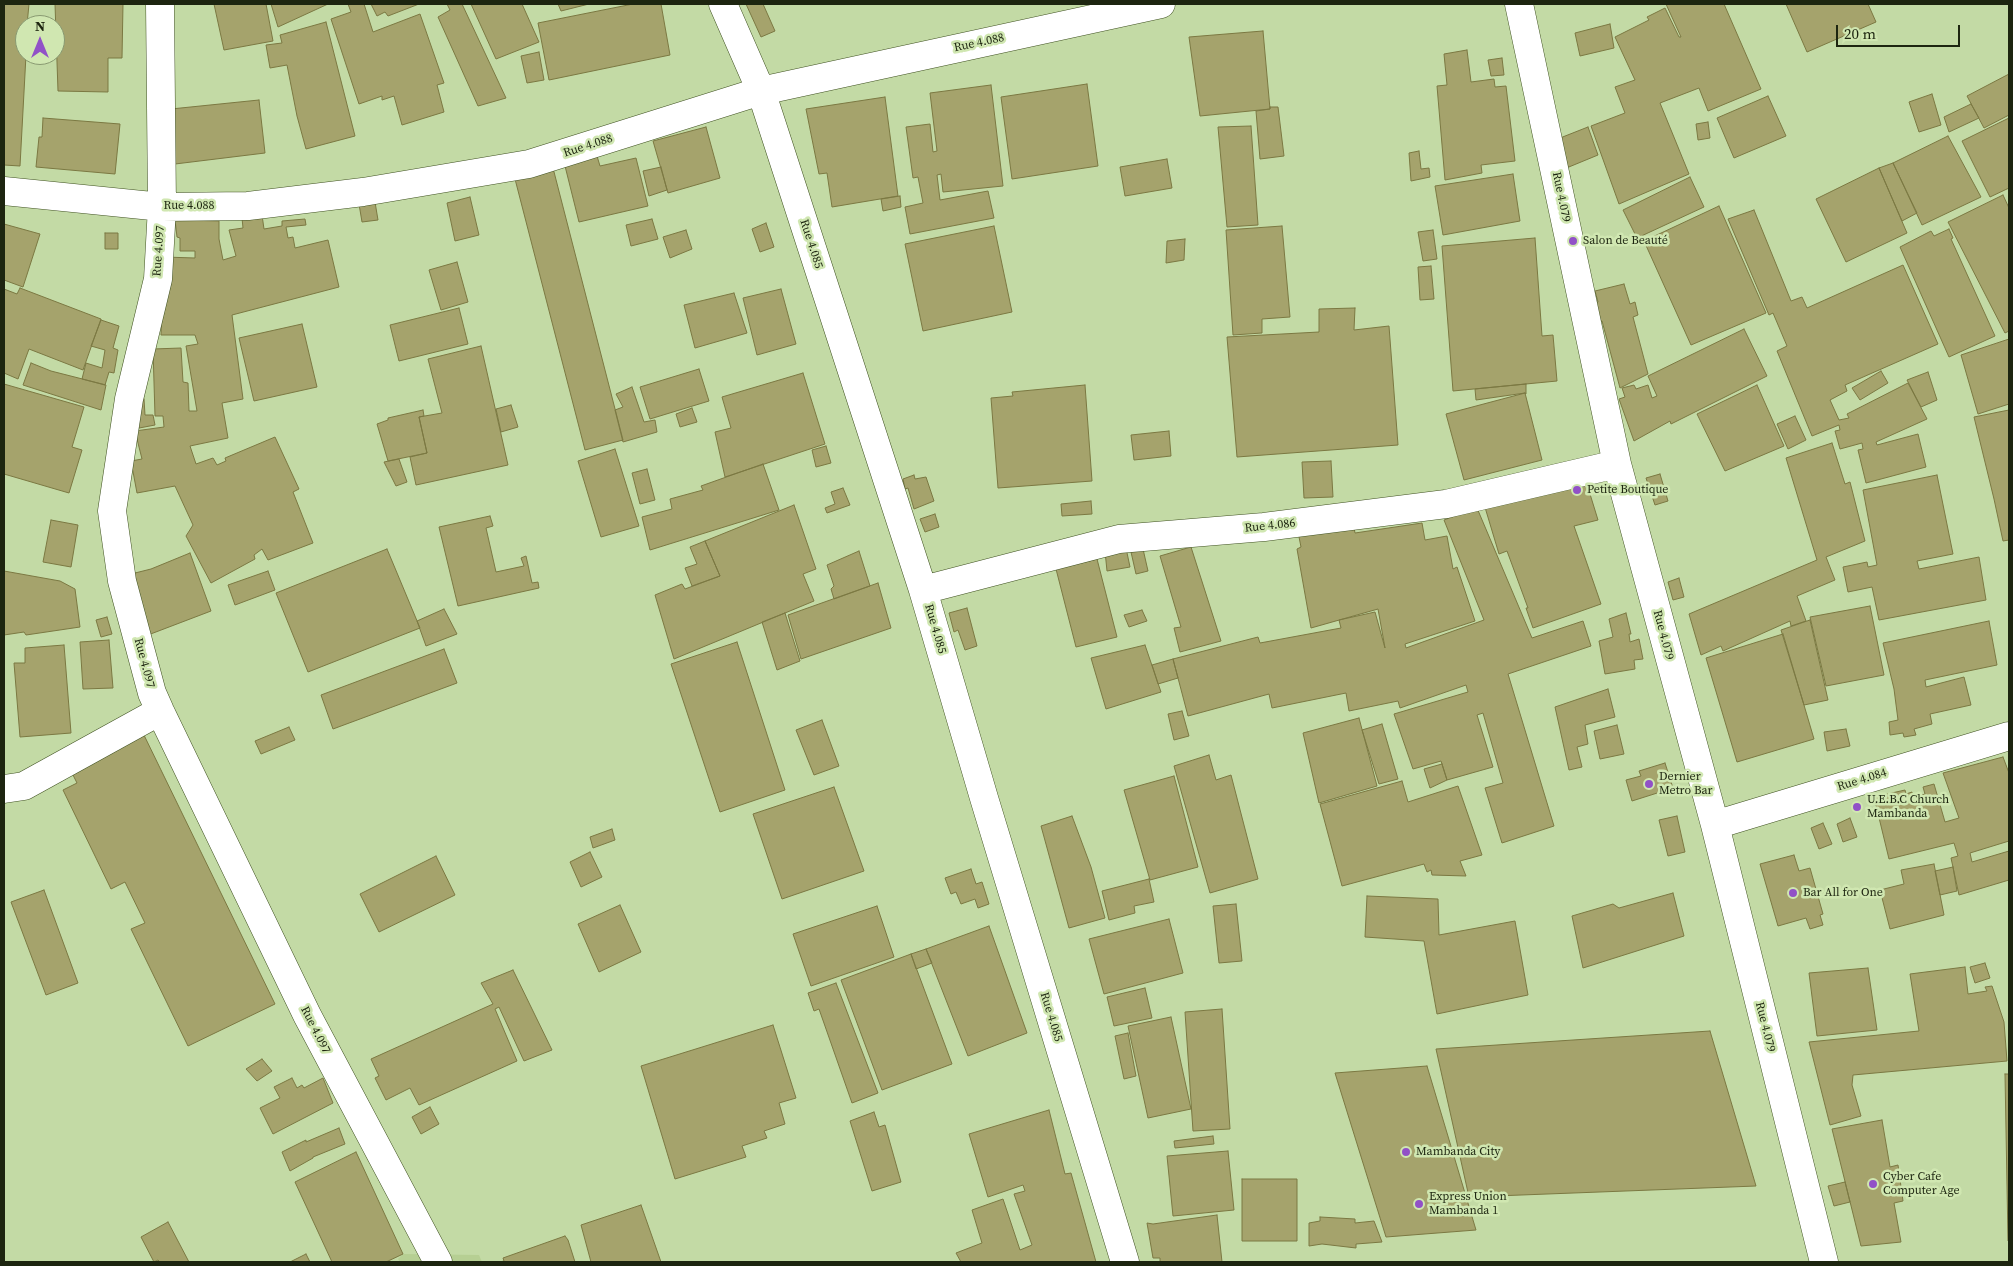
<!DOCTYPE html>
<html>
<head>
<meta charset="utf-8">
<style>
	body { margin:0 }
	#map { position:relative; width:2013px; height:1266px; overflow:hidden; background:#c3daa5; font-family:"Source Serif 4",serif }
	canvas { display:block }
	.frame { position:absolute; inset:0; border:5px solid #1d2510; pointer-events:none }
	.north { position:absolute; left:15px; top:15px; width:50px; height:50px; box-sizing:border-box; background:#d0e7b1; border:1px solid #889971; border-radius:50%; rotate:0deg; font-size:14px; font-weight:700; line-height:20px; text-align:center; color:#1d2510 }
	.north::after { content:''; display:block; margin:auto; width:18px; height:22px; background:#9151c7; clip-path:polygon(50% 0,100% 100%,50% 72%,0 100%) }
	.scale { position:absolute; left:1836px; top:25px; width:124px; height:22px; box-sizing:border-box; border:2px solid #1d2510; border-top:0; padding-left:6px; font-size:15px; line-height:18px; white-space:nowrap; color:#1d2510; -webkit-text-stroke:4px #d0e7b1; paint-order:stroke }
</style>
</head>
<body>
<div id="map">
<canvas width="2013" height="1266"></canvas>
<div class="frame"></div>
<div class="north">N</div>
<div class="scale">20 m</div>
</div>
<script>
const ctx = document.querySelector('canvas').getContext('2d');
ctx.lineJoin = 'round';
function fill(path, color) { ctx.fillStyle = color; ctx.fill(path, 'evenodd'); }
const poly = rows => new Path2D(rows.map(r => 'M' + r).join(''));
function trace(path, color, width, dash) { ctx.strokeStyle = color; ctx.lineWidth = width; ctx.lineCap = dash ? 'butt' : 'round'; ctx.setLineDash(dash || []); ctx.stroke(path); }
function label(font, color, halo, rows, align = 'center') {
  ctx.font = font + ' "Source Serif 4",serif'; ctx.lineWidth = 5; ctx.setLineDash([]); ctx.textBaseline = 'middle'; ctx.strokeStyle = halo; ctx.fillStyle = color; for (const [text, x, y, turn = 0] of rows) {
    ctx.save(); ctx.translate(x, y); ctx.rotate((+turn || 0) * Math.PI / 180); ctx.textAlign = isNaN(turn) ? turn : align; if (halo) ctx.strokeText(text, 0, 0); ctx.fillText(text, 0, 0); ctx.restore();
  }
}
fill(poly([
	[403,1254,479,1255,482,1262,400,1262,398,1259]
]), '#b6cf93');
const building = poly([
	[4,4,29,4,27,25,25,25,26,55,20,166,4,165,4,4],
	[55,4,123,4,122,58,108,58,108,92,58,91,55,4],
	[214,4,266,4,273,41,224,50,214,4],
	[271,4,328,4,278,27,271,4],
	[348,4,364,4,373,32,420,14,444,83,437,85,444,112,402,125,394,96,382,100,382,96,359,104,331,19,351,12,348,4],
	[371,4,419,4,388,16,385,12,377,16,371,4],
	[447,4,462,4,506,98,478,106,438,17,450,10,447,4],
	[471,4,522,4,539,42,496,59,471,4],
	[558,4,589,4,561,11,558,4],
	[633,4,661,4,670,55,549,80,538,23,633,4],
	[746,4,763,4,775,31,761,37,746,4],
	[1666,4,1724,4,1761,89,1708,111,1699,88,1660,103,1689,174,1619,204,1591,126,1625,113,1615,87,1635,80,1615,37,1649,20,1647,17,1665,8,1679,37,1681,37,1666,4],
	[1786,4,1868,4,1876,22,1807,52,1786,4],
	[326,22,355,136,306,149,297,116,287,65,270,68,266,45,282,43,280,35,326,22],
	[1610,24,1614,48,1580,56,1575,33,1610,24],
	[1263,31,1270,109,1200,116,1189,37,1263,31],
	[1467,50,1471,82,1494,79,1495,87,1506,86,1515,161,1481,165,1482,173,1445,180,1437,86,1447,85,1444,54,1467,50],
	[539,52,544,80,527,83,521,56,539,52],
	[1502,58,1504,75,1491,76,1488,60,1502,58],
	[2009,74,2009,115,1984,128,1967,96,2009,74],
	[1087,84,1098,166,1012,179,1001,97,1087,84],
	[991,85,1003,186,943,192,941,174,937,175,940,200,988,191,994,218,910,234,905,207,923,203,918,177,913,178,906,127,930,124,933,152,937,151,930,93,991,85],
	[1932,94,1941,125,1919,132,1909,102,1932,94],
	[1768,96,1786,136,1734,158,1717,118,1768,96],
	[885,97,898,196,832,207,827,173,819,174,806,109,885,97],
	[259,100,265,153,175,164,171,109,259,100],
	[1971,104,1979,118,1949,132,1944,117,1971,104],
	[1270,107,1278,107,1284,156,1260,159,1256,111,1270,109,1270,107],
	[43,118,120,124,115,174,36,167,39,137,42,137,43,118],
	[2009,118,2009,188,1990,197,1962,141,2009,118],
	[1708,122,1710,138,1698,140,1696,124,1708,122],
	[1251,126,1258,225,1227,227,1218,127,1251,126],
	[706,127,720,178,668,193,653,141,706,127],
	[1588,127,1598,155,1564,169,1555,140,1588,127],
	[1948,136,1981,197,1922,225,1893,163,1948,136],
	[1419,151,1421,169,1429,168,1430,177,1411,181,1409,153,1419,151],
	[597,156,600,166,636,158,648,206,579,222,565,166,597,156],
	[1167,159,1172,188,1125,196,1120,167,1167,159],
	[1893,163,1917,213,1902,221,1879,168,1893,163],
	[661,167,667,190,649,196,643,171,661,167],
	[553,168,623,440,585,450,515,179,553,168],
	[1879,168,1907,233,1846,262,1816,199,1879,168],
	[1513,174,1520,221,1443,235,1435,186,1513,174],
	[1690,177,1704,207,1637,238,1623,210,1690,177],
	[2003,195,2009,208,2009,331,2005,333,1948,222,2003,195],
	[900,196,901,207,883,211,881,199,900,196],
	[470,197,479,235,455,241,447,203,470,197],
	[375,202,378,220,362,222,359,204,375,202],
	[1719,206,1766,313,1691,345,1644,241,1719,206],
	[1754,210,1791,301,1802,297,1807,308,1903,265,1938,344,1845,385,1847,391,1830,400,1839,420,1849,418,1847,414,1908,383,1927,419,1876,442,1877,445,1918,434,1926,467,1866,483,1858,450,1863,449,1862,443,1840,449,1835,431,1840,430,1839,425,1812,436,1777,351,1787,346,1773,313,1769,315,1728,219,1754,210],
	[262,215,264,229,282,226,282,221,305,219,306,225,286,227,288,238,293,237,295,248,328,240,339,287,232,315,243,399,222,403,228,438,190,446,196,464,213,458,217,465,226,461,225,458,275,437,299,489,293,492,313,543,268,560,262,549,254,555,255,559,211,583,186,536,193,525,175,486,137,493,131,461,142,459,135,431,164,427,163,416,155,416,153,349,181,348,183,382,188,383,189,411,197,411,186,346,198,344,195,335,161,335,164,257,195,258,195,251,180,251,180,238,177,237,175,220,219,221,219,239,223,260,236,256,229,230,243,228,242,218,262,215],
	[652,219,658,239,631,246,626,225,652,219],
	[766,223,774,247,760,252,752,229,766,223],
	[4,224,40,234,23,287,4,280,4,224],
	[994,226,1012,312,923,331,905,244,994,226],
	[1282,226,1290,317,1262,319,1262,333,1233,335,1226,230,1282,226],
	[1949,229,1953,238,1951,239,1995,336,1949,357,1900,247,1931,231,1934,236,1949,229],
	[686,230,692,249,670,258,663,237,686,230],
	[1433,230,1437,259,1423,261,1418,232,1433,230],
	[105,233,118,233,118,249,105,249,105,233],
	[1535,238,1542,336,1553,335,1557,381,1453,391,1442,246,1535,238],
	[1185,239,1184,260,1166,263,1167,241,1185,239],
	[457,262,468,302,441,310,429,270,457,262],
	[1431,266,1434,299,1420,300,1418,267,1431,266],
	[1624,284,1630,304,1635,302,1638,315,1633,317,1648,374,1620,388,1602,321,1591,324,1586,306,1598,302,1595,291,1624,284],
	[20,288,101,319,83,370,29,349,18,379,4,373,4,289,17,294,20,288],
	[781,289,796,344,757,355,743,298,781,289],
	[734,293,747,333,695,348,684,305,734,293],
	[459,308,468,344,399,361,390,325,459,308],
	[1355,308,1354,330,1389,326,1398,445,1237,457,1227,337,1319,332,1319,309,1355,308],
	[101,320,119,326,113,348,118,350,114,373,109,372,105,385,82,379,86,363,102,368,105,350,91,346,101,320],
	[302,324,317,387,254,401,239,338,302,324],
	[1744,329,1767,376,1671,424,1670,421,1634,441,1619,399,1625,397,1622,388,1634,385,1636,389,1648,385,1652,398,1657,396,1648,376,1744,329],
	[2009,339,2009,404,1978,414,1961,355,2009,339],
	[481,346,508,465,416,485,410,457,427,453,419,417,442,413,428,359,481,346],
	[31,363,51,371,106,385,101,410,23,385,31,363],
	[699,369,709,401,650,419,640,387,699,369],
	[1881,371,1888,383,1860,400,1852,388,1881,371],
	[1928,372,1937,400,1921,407,1907,380,1928,372],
	[803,373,825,444,725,477,715,432,731,428,722,397,803,373],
	[4,384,84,407,72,447,82,450,69,493,4,474,4,384],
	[1526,384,1526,394,1525,393,1476,400,1475,389,1526,384],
	[1085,385,1092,481,998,488,991,398,1013,396,1012,392,1085,385],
	[1757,385,1784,446,1725,471,1697,414,1757,385],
	[632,387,644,422,655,420,657,432,623,442,615,410,623,407,616,394,632,387],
	[1525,393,1542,460,1464,480,1446,414,1525,393],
	[144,399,145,415,153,415,155,425,134,429,131,400,144,399],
	[511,405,518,427,501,432,496,409,511,405],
	[692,408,697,422,680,427,676,414,692,408],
	[423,410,424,416,419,417,427,453,388,461,377,424,388,420,388,418,423,410],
	[2009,410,2009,540,2003,541,1994,499,1974,417,2009,410],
	[1795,416,1806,440,1788,449,1777,424,1795,416],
	[1169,431,1171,456,1134,460,1131,435,1169,431],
	[1832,443,1845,484,1850,482,1865,541,1826,557,1835,580,1797,596,1806,621,1791,626,1790,621,1723,651,1721,646,1701,655,1689,614,1817,560,1786,458,1832,443],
	[826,446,831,463,816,467,812,450,826,446],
	[615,449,639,526,601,537,578,461,615,449],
	[399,459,407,482,396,486,384,462,399,459],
	[1331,461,1333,497,1304,498,1302,462,1331,461],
	[763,464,779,510,650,550,642,517,672,509,670,499,703,490,701,486,763,464],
	[647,469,655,500,640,504,632,473,647,469],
	[1660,474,1668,501,1655,505,1646,478,1660,474],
	[914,475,915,479,926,477,934,501,914,509,908,488,905,489,903,479,914,475],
	[1937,475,1953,554,1917,561,1919,569,1979,557,1986,600,1879,620,1872,587,1848,592,1843,567,1867,562,1868,567,1877,565,1863,490,1937,475],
	[1586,481,1598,520,1574,526,1601,604,1533,628,1526,608,1528,608,1507,551,1499,554,1484,504,1586,481],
	[843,488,850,505,827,513,825,508,835,504,831,492,843,488],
	[1091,501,1092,514,1062,516,1061,504,1091,501],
	[794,505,816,569,803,574,814,601,674,659,655,595,682,584,685,589,720,576,705,541,794,505],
	[1477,508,1532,638,1583,621,1591,646,1508,674,1554,826,1502,843,1485,788,1503,783,1483,713,1477,715,1493,767,1447,780,1441,761,1413,769,1394,714,1468,692,1466,685,1400,708,1398,701,1349,711,1346,693,1272,708,1269,694,1188,716,1173,659,1258,637,1260,643,1341,628,1339,620,1375,612,1385,648,1378,609,1311,628,1297,549,1301,547,1298,532,1354,528,1355,533,1422,523,1425,540,1447,536,1453,569,1457,567,1475,621,1405,644,1406,648,1484,620,1444,520,1477,508],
	[935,514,939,527,925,532,920,519,935,514],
	[490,516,493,526,486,528,496,572,524,566,521,558,526,556,532,583,538,582,539,588,458,606,439,527,490,516],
	[51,520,78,525,71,567,43,562,51,520],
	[705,541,720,576,692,586,685,568,697,564,690,547,705,541],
	[1191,547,1221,641,1180,652,1174,628,1181,627,1160,556,1191,547],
	[1126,548,1130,567,1107,571,1105,551,1126,548],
	[387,549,420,628,308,672,276,593,387,549],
	[1143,549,1148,571,1136,574,1131,552,1143,549],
	[859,551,870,586,834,599,831,589,834,586,827,565,859,551],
	[190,553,211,611,148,635,127,575,151,569,190,553],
	[1097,559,1117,637,1076,647,1056,569,1097,559],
	[4,571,60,581,75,589,80,627,26,635,24,632,4,635,4,571],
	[268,571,275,590,235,605,228,585,268,571],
	[1679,578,1684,597,1673,600,1668,582,1679,578],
	[878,583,891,628,801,659,788,615,878,583],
	[1870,606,1884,675,1826,686,1810,617,1870,606],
	[967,608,977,646,965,650,958,630,954,632,949,613,967,608],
	[444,609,457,634,426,646,417,621,444,609],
	[1142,610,1147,621,1129,627,1124,615,1142,610],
	[785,613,800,661,777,670,762,622,785,613],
	[1626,613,1631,634,1629,634,1630,642,1639,639,1643,659,1634,660,1635,669,1605,674,1599,641,1613,637,1609,619,1626,613],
	[107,617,112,634,101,637,96,620,107,617],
	[1810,620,1828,700,1804,705,1781,630,1810,620],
	[1989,621,1997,665,1925,680,1926,687,1964,677,1971,705,1930,714,1932,724,1914,729,1916,735,1904,737,1903,733,1890,735,1889,722,1898,720,1894,689,1883,643,1989,621],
	[1783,634,1814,739,1737,762,1706,658,1783,634],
	[109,640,113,688,83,689,80,642,109,640],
	[737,642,785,790,720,812,671,664,737,642],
	[64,645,71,733,20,737,14,663,25,663,25,648,64,645],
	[1145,645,1161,692,1106,709,1091,658,1145,645],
	[444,649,457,683,333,729,321,695,444,649],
	[1173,659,1178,678,1158,684,1152,665,1173,659],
	[1608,689,1615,717,1585,725,1588,744,1577,747,1582,767,1569,770,1555,707,1608,689],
	[1182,711,1189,736,1174,740,1168,714,1182,711],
	[1359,718,1377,786,1319,803,1303,733,1359,718],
	[822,720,839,766,814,775,796,730,822,720],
	[1382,724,1398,779,1379,784,1362,730,1382,724],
	[1617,725,1624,754,1600,759,1594,731,1617,725],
	[289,727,295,740,261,754,255,741,289,727],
	[1846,729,1850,746,1827,751,1824,732,1846,729],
	[142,731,275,1004,188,1046,131,929,145,923,125,882,111,889,63,790,77,783,69,767,142,731],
	[1209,755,1216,780,1231,775,1258,879,1210,893,1174,766,1209,755],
	[2003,757,2009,773,2009,841,1970,853,1972,862,2009,851,2009,880,1959,895,1951,858,1958,856,1954,843,1889,859,1874,797,1905,790,1906,794,1912,792,1913,798,1925,794,1923,787,1934,784,1945,822,1959,818,1943,773,2003,757],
	[1665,763,1673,788,1632,801,1626,780,1641,776,1639,771,1665,763],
	[1442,764,1447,780,1430,788,1424,769,1442,764],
	[1174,776,1198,867,1150,880,1124,790,1174,776],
	[1402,781,1408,802,1458,786,1482,855,1460,861,1466,876,1432,875,1431,870,1427,872,1424,864,1342,886,1320,804,1402,781],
	[834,787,864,871,782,899,753,814,834,787],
	[1072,816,1091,867,1105,918,1069,928,1041,826,1072,816],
	[1677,816,1685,852,1668,856,1659,820,1677,816],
	[1850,818,1857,837,1843,842,1837,824,1850,818],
	[1823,823,1832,844,1819,849,1811,828,1823,823],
	[612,829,615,840,593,848,590,837,612,829],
	[590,852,602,877,581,887,570,862,590,852],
	[1794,855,1799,871,1810,868,1823,914,1820,915,1823,925,1810,929,1806,918,1778,926,1760,864,1794,855],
	[436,856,455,895,379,932,360,894,436,856],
	[1934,864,1944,915,1890,929,1880,890,1904,884,1901,870,1934,864],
	[1953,867,1957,891,1940,895,1935,871,1953,867],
	[971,869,976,884,982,882,989,904,978,908,975,899,961,904,956,892,951,894,945,878,971,869],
	[1149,879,1154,902,1134,906,1135,913,1109,920,1102,891,1149,879],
	[44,890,78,983,46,995,11,902,44,890],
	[1673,893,1684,936,1583,968,1572,916,1613,904,1619,908,1673,893],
	[1367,896,1438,899,1439,935,1515,921,1528,995,1437,1014,1424,941,1365,937,1367,896],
	[1236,904,1242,961,1219,963,1213,906,1236,904],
	[620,905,641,952,599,972,578,924,620,905],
	[877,906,894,957,811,986,793,934,877,906],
	[1169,919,1183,973,1104,994,1089,939,1169,919],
	[989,926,1027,1033,968,1056,926,949,989,926],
	[926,949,932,963,916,969,911,954,926,949],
	[911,954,952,1064,882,1090,841,980,911,954],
	[1985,963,1990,978,1975,983,1970,967,1985,963],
	[1965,967,1968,994,1987,991,1985,987,1992,986,2004,1022,2007,1061,1853,1075,1852,1085,1861,1116,1830,1125,1809,1042,1919,1031,1910,974,1965,967],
	[1868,968,1877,1030,1817,1036,1809,973,1868,968],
	[513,970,552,1050,524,1061,499,1007,495,1009,517,1061,419,1105,410,1088,386,1100,375,1078,379,1076,371,1059,493,1004,481,983,513,970],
	[836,983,878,1093,852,1103,819,1009,814,1011,808,993,836,983],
	[1145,988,1152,1018,1114,1026,1107,997,1145,988],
	[1222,1009,1230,1129,1193,1131,1185,1012,1222,1009],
	[1171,1017,1191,1109,1148,1118,1128,1026,1171,1017],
	[773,1025,796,1098,779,1103,785,1124,764,1131,767,1138,742,1146,746,1157,675,1179,641,1066,773,1025],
	[1710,1031,1756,1186,1469,1197,1436,1049,1710,1031],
	[1128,1033,1136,1076,1124,1079,1115,1036,1128,1033],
	[262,1059,272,1071,257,1081,246,1069,262,1059],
	[1427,1066,1476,1230,1386,1237,1335,1073,1427,1066],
	[2005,1074,2009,1074,2009,1241,2008,1241,2005,1074],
	[292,1078,297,1088,302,1085,304,1088,323,1078,333,1103,273,1134,260,1108,280,1098,274,1087,292,1078],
	[430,1107,439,1124,421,1134,412,1117,430,1107],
	[1049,1110,1065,1174,1071,1173,1096,1262,961,1262,956,1253,982,1243,972,1210,1003,1199,1020,1250,1032,1245,1014,1194,1025,1191,1023,1185,988,1197,969,1134,1049,1110],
	[874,1112,879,1127,885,1125,901,1182,872,1191,850,1121,874,1112],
	[1882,1120,1890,1167,1898,1165,1903,1201,1894,1203,1901,1242,1861,1246,1832,1129,1882,1120],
	[339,1128,345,1144,313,1157,313,1158,290,1171,282,1152,306,1140,306,1142,339,1128],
	[1213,1136,1214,1144,1175,1148,1174,1141,1213,1136],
	[1228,1151,1234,1210,1173,1216,1167,1156,1228,1151],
	[356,1152,403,1254,386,1262,332,1262,295,1182,356,1152],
	[1242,1179,1297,1179,1297,1241,1242,1241,1242,1179],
	[1845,1182,1850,1202,1834,1206,1828,1186,1845,1182],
	[641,1205,661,1262,591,1262,581,1225,641,1205],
	[1217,1215,1222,1262,1160,1262,1160,1258,1153,1258,1147,1223,1153,1224,1217,1215],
	[1320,1217,1355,1219,1355,1223,1374,1221,1382,1242,1356,1244,1356,1248,1322,1244,1309,1246,1309,1223,1320,1221,1320,1217],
	[168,1222,189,1262,160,1262,158,1260,154,1262,141,1237,168,1222],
	[565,1236,568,1240,575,1262,500,1262,504,1261,503,1258,565,1236],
	[306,1254,310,1262,290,1262,306,1254]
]);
fill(building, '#a5a36c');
trace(building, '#7b7842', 1);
const minor = poly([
	[160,4,162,207,158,279,129,399,112,511,122,581,152,693,160,711,307,1015,438,1262],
	[723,4,761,91,923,590,984,798,1125,1262],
	[1519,4,1617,464,1715,825,1824,1262],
	[4,191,162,207,248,206,363,192,529,164,761,91,1161,4],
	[923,590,1119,539,1264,527,1446,504,1617,464],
	[4,789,24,786,160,711],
	[1715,825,2009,736]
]);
trace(minor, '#405222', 29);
trace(minor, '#fff', 28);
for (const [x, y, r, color] of [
	[1573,241,5,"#9151c7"],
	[1577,490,5,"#9151c7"],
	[1649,784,5,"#9151c7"],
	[1857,807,5,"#9151c7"],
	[1793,893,5,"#9151c7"],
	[1406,1152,5,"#9151c7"],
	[1873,1184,5,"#9151c7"],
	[1419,1204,5,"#9151c7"]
]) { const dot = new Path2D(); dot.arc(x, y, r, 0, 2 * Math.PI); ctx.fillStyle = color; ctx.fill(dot); trace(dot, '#d0e7b1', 2); }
label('12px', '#1d2510', '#d0e7b1', [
	["Rue 4.088",979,43,-12],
	["Rue 4.088",588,146,-18],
	["Rue 4.079",1561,197,78],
	["Rue 4.088",189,206],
	["Rue 4.085",811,244,72],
	["Rue 4.097",159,251,-86],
	["Rue 4.086",1270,526,-6],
	["Rue 4.085",935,629,74],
	["Rue 4.079",1663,635,75],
	["Rue 4.097",144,663,75],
	["Rue 4.084",1862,780,-17],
	["Rue 4.085",1051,1017,73],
	["Rue 4.079",1765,1027,76],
	["Rue 4.097",315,1030,63]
]);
label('12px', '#1d2510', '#d0e7b1', [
	["Salon de Beauté",1583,241],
	["Petite Boutique",1587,490],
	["Dernier",1659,777],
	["Metro Bar",1659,791],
	["U.E.B.C Church",1867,800],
	["Mambanda",1867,814],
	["Bar All for One",1803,893],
	["Mambanda City",1416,1152],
	["Cyber Cafe",1883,1177],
	["Computer Age",1883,1191],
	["Express Union",1429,1197],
	["Mambanda 1",1429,1211]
], 'left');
</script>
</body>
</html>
